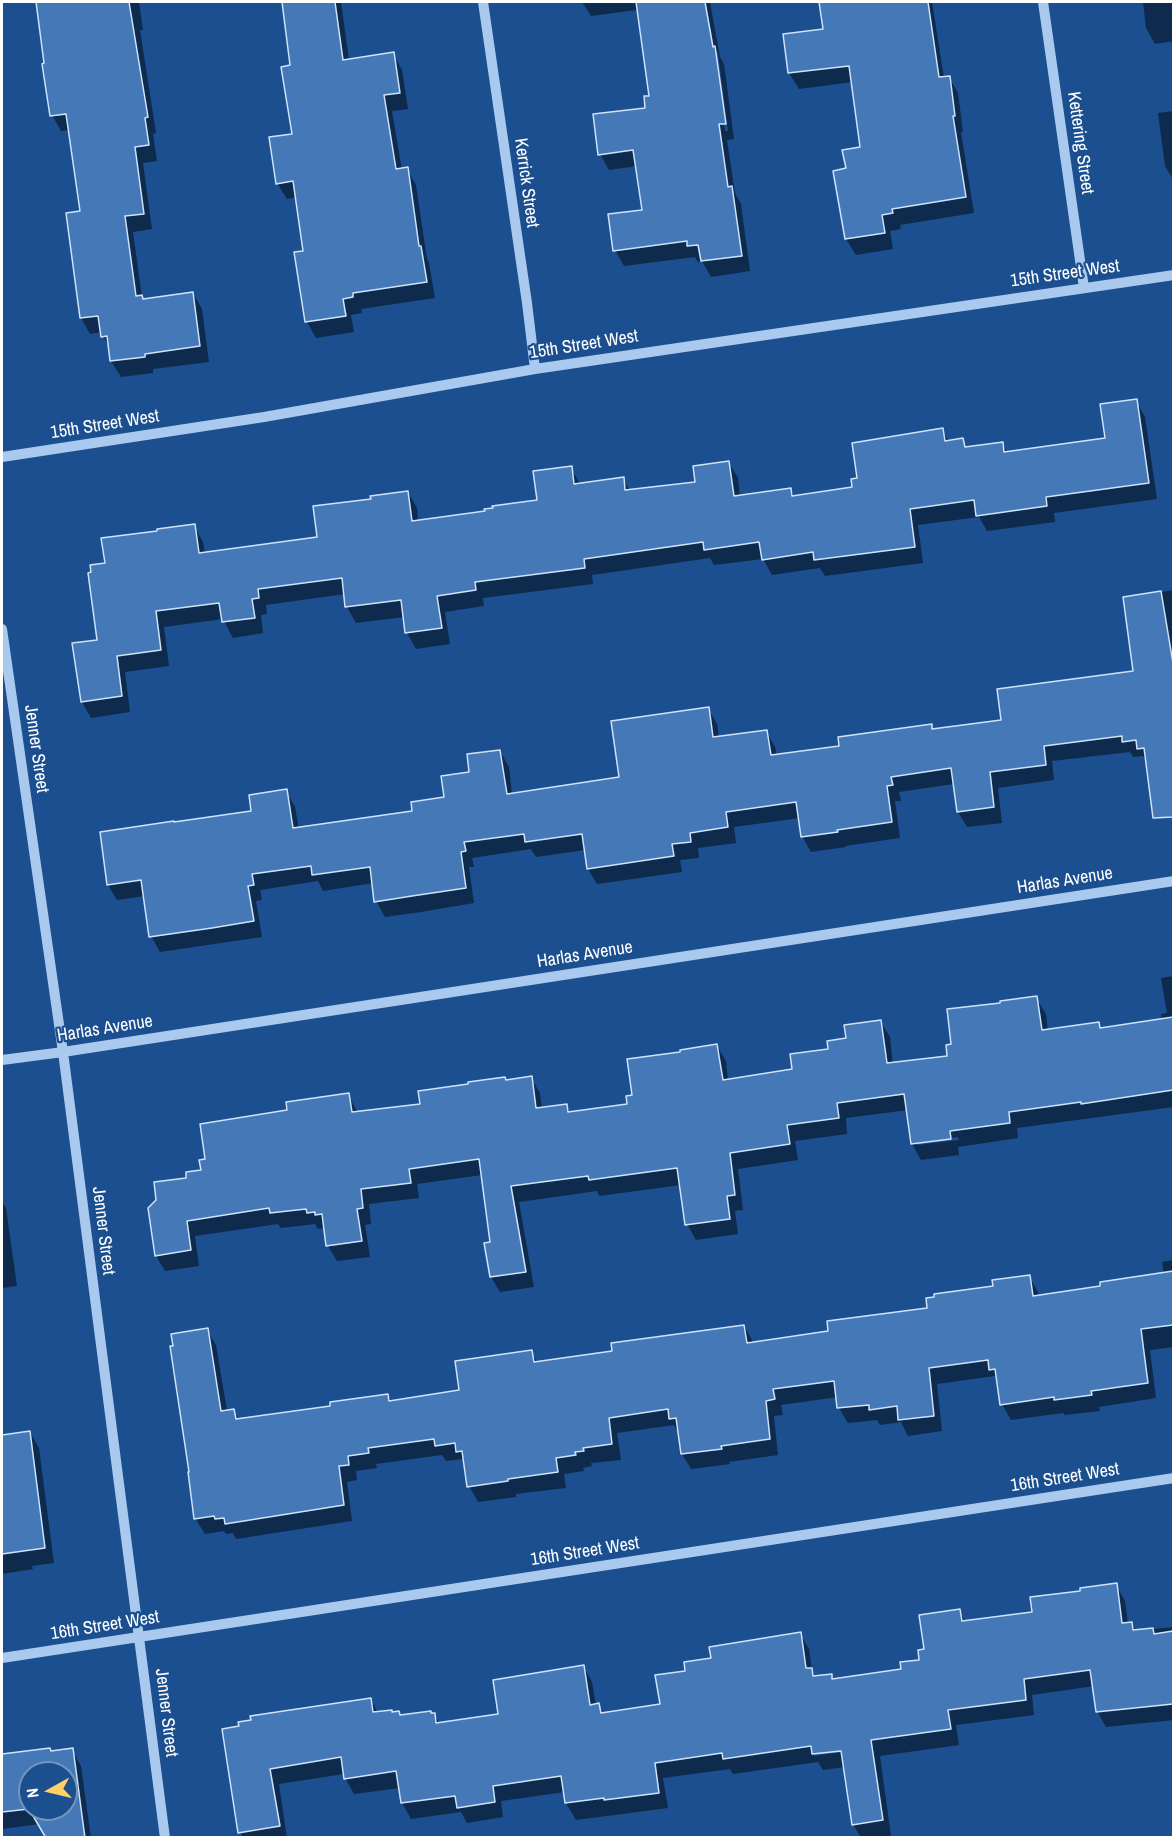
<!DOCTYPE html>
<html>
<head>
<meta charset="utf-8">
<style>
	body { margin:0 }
	#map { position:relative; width:1175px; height:1839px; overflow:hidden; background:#1b4f8f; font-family:"Archivo Narrow",sans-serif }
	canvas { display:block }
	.frame { position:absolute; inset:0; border:3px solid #fff; pointer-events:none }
	.north { position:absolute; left:18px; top:1761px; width:60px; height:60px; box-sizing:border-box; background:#1b4f8f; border:2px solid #7695bc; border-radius:50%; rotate:262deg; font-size:16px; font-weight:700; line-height:24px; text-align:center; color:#fff }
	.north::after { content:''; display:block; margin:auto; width:21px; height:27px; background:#ffd166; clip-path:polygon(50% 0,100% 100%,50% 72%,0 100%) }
</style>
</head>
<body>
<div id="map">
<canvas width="1175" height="1839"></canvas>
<div class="frame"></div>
<div class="north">N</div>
</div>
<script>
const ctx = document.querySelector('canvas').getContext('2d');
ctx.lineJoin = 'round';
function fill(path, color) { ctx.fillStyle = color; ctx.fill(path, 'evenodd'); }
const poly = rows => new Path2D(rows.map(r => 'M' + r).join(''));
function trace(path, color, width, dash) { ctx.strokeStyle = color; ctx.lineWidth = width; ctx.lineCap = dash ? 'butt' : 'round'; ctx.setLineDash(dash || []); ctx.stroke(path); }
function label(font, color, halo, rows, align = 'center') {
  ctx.font = font + ' "Archivo Narrow",sans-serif'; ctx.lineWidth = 4.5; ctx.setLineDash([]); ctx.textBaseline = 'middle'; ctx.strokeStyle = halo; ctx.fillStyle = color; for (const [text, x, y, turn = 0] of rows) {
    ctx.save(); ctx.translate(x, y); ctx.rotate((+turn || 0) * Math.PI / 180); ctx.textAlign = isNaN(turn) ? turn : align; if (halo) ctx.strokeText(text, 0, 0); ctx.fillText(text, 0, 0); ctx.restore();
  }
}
fill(poly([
	[35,2,139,2,143,30,140,30,156,133,153,134,157,161,143,163,152,229,133,232,142,297,144,300,193,293,202,309,209,362,153,369,153,373,121,377,111,361,110,348,103,336,102,332,90,334,81,318,82,212,70,130,61,131,52,115,39,7],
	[283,2,341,2,349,60,393,54,402,70,408,109,392,111,402,170,407,169,416,185,427,259,429,263,435,298,361,309,362,313,351,315,354,332,316,338,307,322,296,254,304,253,297,197,287,199,277,183,293,135,292,67],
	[582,2,710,2,720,57,724,64,734,139,727,140,735,193,741,204,750,271,711,277,702,261,698,262,695,257,624,266,615,250,644,211,637,166,609,170,600,154,647,109,651,97,640,17,636,10,591,16],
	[714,49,718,53,728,131,725,131],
	[821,2,932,2,944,78,949,77,958,93,963,132,961,132,974,213,900,225,901,229,890,231,893,249,856,255,846,239,835,172,848,170,862,148,853,82,799,89,789,73,785,35,825,30],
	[1143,2,1174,2,1174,41,1155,44,1146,28],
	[1174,111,1174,181,1165,166,1158,113],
	[1136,401,1145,417,1157,499,1054,513,1055,522,987,531,979,517,918,525,923,563,825,576,820,568,772,575,763,559,714,565,710,558,592,575,593,584,483,598,484,606,445,612,450,644,416,649,407,633,405,617,356,623,347,607,345,594,266,605,267,614,261,615,263,633,233,638,223,619,164,627,169,666,125,672,130,712,91,718,82,702,99,641,106,564,194,526,203,542,205,554,319,539,372,500,408,492,417,508,418,521,486,512,538,501,571,468,580,484,623,479,630,491,697,483,729,463,738,478,740,497,791,490,795,497,854,489,858,479,942,430,949,442,963,440,967,448,1002,443,1008,453,1107,439],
	[1174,590,1174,797,1159,799,1148,764,1143,756,1133,757,1130,752,1052,761,1054,780,998,788,1002,823,967,827,958,812,954,784,899,792,901,801,895,801,900,838,845,846,846,847,811,852,802,836,800,818,734,827,736,843,698,848,699,858,680,860,682,872,597,884,588,869,585,850,536,857,531,849,472,858,474,867,469,867,474,903,421,912,385,917,376,901,373,883,323,891,318,881,260,890,262,900,256,901,262,937,160,952,151,936,145,896,117,900,108,885,253,813,286,791,295,807,299,829,414,812,446,798,471,773,500,751,509,767,512,794,620,779,708,708,717,724,719,738,766,731,775,747,777,756,841,747,931,726,934,731,1003,722,1135,672,1124,598],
	[1174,976,1174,1107,1017,1128,1018,1138,958,1147,959,1155,921,1160,912,1144,908,1110,846,1118,847,1134,795,1141,798,1160,738,1169,743,1210,735,1211,738,1234,696,1240,687,1224,681,1185,599,1196,597,1191,519,1202,534,1287,500,1292,491,1277,492,1243,482,1175,417,1184,419,1198,369,1204,371,1224,365,1225,370,1257,337,1261,328,1246,324,1228,318,1229,315,1224,281,1228,278,1224,195,1236,199,1266,165,1271,156,1256,188,1179,202,1171,207,1160,289,1112,348,1095,358,1113,422,1106,506,1081,531,1078,540,1093,542,1109,566,1105,571,1114,629,1105,634,1096,682,1053,717,1046,726,1061,728,1080,794,1071,880,1021,890,1037,893,1064,948,1057,1036,998,1046,1014,1048,1031,1098,1024,1101,1029,1162,1021,1161,1014,1167,1013,1161,978],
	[958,1137,959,1140,917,1145,917,1142],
	[2,1201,6,1208,17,1286,2,1288],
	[1174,1260,1174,1347,1150,1350,1156,1398,1099,1407,1100,1411,1065,1415,1063,1413,1011,1420,1002,1404,999,1383,995,1376,937,1384,942,1431,908,1436,901,1422,880,1425,877,1420,848,1423,839,1408,838,1397,781,1405,783,1415,774,1416,778,1455,729,1462,730,1464,691,1469,682,1454,679,1434,674,1425,617,1433,621,1460,591,1463,592,1466,583,1468,584,1471,564,1474,566,1488,516,1494,516,1497,478,1502,469,1486,466,1465,462,1459,446,1461,442,1455,376,1464,377,1468,356,1471,357,1480,347,1482,352,1521,236,1539,233,1533,226,1534,224,1531,205,1534,195,1518,207,1330,216,1345,227,1411,233,1410,239,1420,332,1407,388,1395,392,1402,461,1392,531,1352,538,1363,614,1353,744,1326,753,1342,830,1333,929,1309,1029,1276,1038,1292,1039,1297,1102,1288,1164,1274,1162,1262],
	[30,1432,39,1448,54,1563,32,1566,33,1569,2,1574,2,1436],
	[1116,1585,1125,1601,1128,1624,1132,1624,1136,1631,1174,1627,1174,1720,1106,1727,1097,1711,1094,1686,1032,1695,1034,1715,956,1725,959,1745,880,1756,891,1836,861,1838,853,1824,845,1767,823,1770,818,1762,733,1774,730,1769,663,1778,668,1808,576,1820,567,1805,565,1792,501,1801,503,1817,467,1823,461,1812,411,1819,402,1803,400,1788,354,1794,345,1778,344,1774,279,1784,287,1838,243,1838,240,1832,223,1730,371,1700,378,1713,399,1712,401,1716,434,1715,440,1724,500,1716,583,1666,592,1682,596,1706,599,1705,604,1714,661,1706,687,1672,712,1659,800,1634,809,1649,812,1671,816,1677,831,1675,834,1680,902,1671,921,1661,926,1650,959,1611,966,1622,1034,1613,1082,1592],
	[848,1748,849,1751,814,1756,814,1753],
	[50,1749,52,1752,72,1750,81,1766,91,1838,45,1838,44,1831,40,1824,2,1829,2,1756],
	[30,1773,66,1773,66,1809,30,1809]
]), '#0007');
const building = poly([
	[36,2,129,2,148,117,145,118,149,145,135,147,144,214,125,216,136,296,142,295,143,299,193,292,200,346,145,354,145,357,110,361,107,336,101,337,98,316,80,318,66,213,80,211,66,114,50,116,42,64,44,63,36,2],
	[282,2,335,2,343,60,394,52,400,93,384,95,396,169,408,167,419,246,421,246,427,282,353,293,353,297,343,299,346,316,305,322,294,252,303,251,293,181,276,184,269,137,292,134,281,67,290,65,282,2],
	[636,2,705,2,713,47,715,46,726,124,719,124,728,187,732,186,742,256,701,261,698,245,687,246,687,241,613,251,608,214,642,210,633,150,598,155,593,114,645,108,644,96,649,96,636,2],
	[819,2,928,2,939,77,950,76,955,116,953,116,966,197,892,209,893,213,882,215,885,233,845,239,833,171,846,168,842,150,860,147,849,66,788,73,783,34,823,29,819,2],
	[1137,399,1149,483,1046,497,1047,506,976,516,974,500,910,509,915,547,814,560,813,552,762,560,759,542,704,550,703,542,584,559,585,568,475,582,476,590,437,596,442,628,405,633,401,600,345,607,342,578,258,589,259,598,252,599,255,618,222,622,219,603,156,611,161,650,117,656,122,696,81,702,72,643,97,640,88,573,91,572,90,565,105,563,101,538,157,531,157,529,195,524,199,553,317,537,313,506,371,499,370,496,408,491,412,521,485,511,484,509,493,508,492,506,537,500,533,471,572,466,574,484,624,477,625,490,695,482,693,466,729,461,734,496,791,488,792,496,852,487,851,479,857,478,852,443,943,428,945,441,963,438,965,447,1003,442,1004,452,1105,438,1100,404,1137,399],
	[1161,591,1173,663,1173,817,1153,818,1144,748,1137,749,1136,740,1122,742,1122,736,1044,746,1046,765,990,772,994,807,957,812,951,768,891,777,893,785,887,786,892,822,837,830,838,832,801,837,796,802,726,812,728,827,690,833,691,842,672,844,674,856,587,869,582,834,525,842,524,834,464,842,466,851,461,852,466,888,412,896,374,902,370,867,312,875,311,866,252,874,254,885,248,886,254,921,212,928,149,937,141,880,107,885,100,832,174,821,174,822,251,811,249,795,287,789,293,828,412,811,411,802,444,797,441,776,469,772,467,754,500,750,507,794,619,777,611,721,709,707,713,737,767,730,771,755,839,746,838,737,932,724,932,729,1001,720,997,689,1133,671,1123,597,1161,591],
	[1037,996,1042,1030,1099,1022,1100,1028,1173,1017,1173,1090,1081,1104,1081,1102,1009,1112,1010,1123,950,1131,951,1139,911,1144,904,1094,837,1103,839,1118,787,1125,790,1144,730,1153,735,1195,727,1196,730,1219,685,1225,677,1168,589,1180,588,1176,511,1186,526,1272,490,1277,484,1243,490,1242,479,1159,409,1169,411,1183,361,1189,363,1208,357,1209,362,1241,326,1246,322,1214,315,1215,315,1212,307,1213,306,1209,270,1213,269,1208,187,1221,191,1250,155,1256,148,1208,156,1200,154,1182,186,1178,186,1172,201,1170,199,1160,205,1159,200,1124,287,1110,286,1102,349,1093,352,1112,420,1104,418,1091,468,1084,468,1082,505,1077,506,1080,532,1076,536,1108,567,1104,568,1112,627,1104,626,1096,632,1095,627,1059,680,1052,680,1050,717,1044,723,1080,792,1069,790,1054,828,1049,827,1041,846,1038,844,1025,881,1020,887,1063,947,1056,946,1045,951,1044,947,1009,1000,1003,1000,1001,1037,996],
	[1173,1271,1173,1325,1141,1329,1148,1383,1091,1391,1092,1395,1054,1400,1054,1397,1000,1405,995,1369,989,1370,988,1360,929,1368,934,1416,898,1420,897,1406,869,1410,869,1405,837,1408,834,1381,773,1389,775,1399,766,1401,770,1439,721,1446,722,1449,681,1454,676,1418,669,1419,668,1409,609,1418,612,1444,583,1448,584,1451,575,1452,576,1455,556,1458,558,1472,508,1479,508,1481,467,1487,462,1451,456,1452,455,1443,435,1446,434,1439,368,1448,369,1453,348,1456,349,1465,339,1466,344,1505,225,1524,224,1518,215,1519,214,1516,194,1519,188,1472,189,1472,170,1346,173,1346,171,1334,208,1328,221,1411,234,1409,236,1419,330,1406,330,1402,388,1394,389,1401,459,1390,455,1361,532,1350,534,1362,612,1351,611,1343,744,1325,747,1343,828,1331,827,1321,927,1308,926,1298,934,1297,934,1294,993,1286,992,1280,1030,1275,1033,1296,1100,1286,1100,1282,1173,1271],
	[30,1431,45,1548,2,1554,2,1435,30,1431],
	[1117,1583,1122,1623,1132,1622,1133,1630,1153,1628,1154,1634,1173,1631,1173,1704,1096,1712,1090,1670,1024,1679,1026,1700,948,1710,951,1729,871,1740,883,1820,852,1825,841,1751,812,1754,811,1746,723,1759,722,1753,655,1763,659,1793,604,1800,604,1798,565,1803,561,1776,493,1786,495,1802,457,1808,455,1796,401,1803,396,1771,344,1779,341,1757,270,1769,280,1826,238,1833,222,1729,239,1726,238,1722,251,1720,250,1716,371,1698,373,1712,392,1710,392,1712,399,1711,400,1715,431,1711,431,1713,435,1713,436,1723,498,1714,493,1680,584,1665,590,1705,599,1703,601,1713,660,1704,655,1675,685,1671,684,1662,711,1658,709,1647,801,1632,806,1668,812,1668,813,1676,832,1674,832,1679,901,1669,900,1662,919,1660,918,1650,924,1649,919,1615,960,1609,962,1621,1032,1612,1030,1597,1080,1591,1080,1588,1117,1583],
	[50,1748,51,1751,73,1748,85,1838,46,1838,29,1809,2,1812,2,1754,50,1748],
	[30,1773,66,1773,66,1809,30,1809,30,1773]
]);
fill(building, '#4478b7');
trace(building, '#cfe3fa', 1.5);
trace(poly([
	[483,2,527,303,535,369],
	[1043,2,1084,288],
	[2,457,264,417,535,369,1174,275],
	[2,629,63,1052,165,1838],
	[2,1060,63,1052,1174,881],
	[2,1658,1174,1478]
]), '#a9c9ee', 10);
label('18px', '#fff', '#1b4f8f', [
	["Kettering Street",1080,143,82],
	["Kerrick Street",526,183,82],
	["15th Street West",1065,274,-8],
	["15th Street West",584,345,-9],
	["15th Street West",105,425,-9],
	["Jenner Street",36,749,82],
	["Harlas Avenue",1065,881,-9],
	["Harlas Avenue",585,955,-9],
	["Harlas Avenue",105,1029,-9],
	["Jenner Street",103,1231,83],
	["16th Street West",1065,1478,-9],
	["16th Street West",585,1552,-9],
	["16th Street West",105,1626,-9],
	["Jenner Street",166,1713,83]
]);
</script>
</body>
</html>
